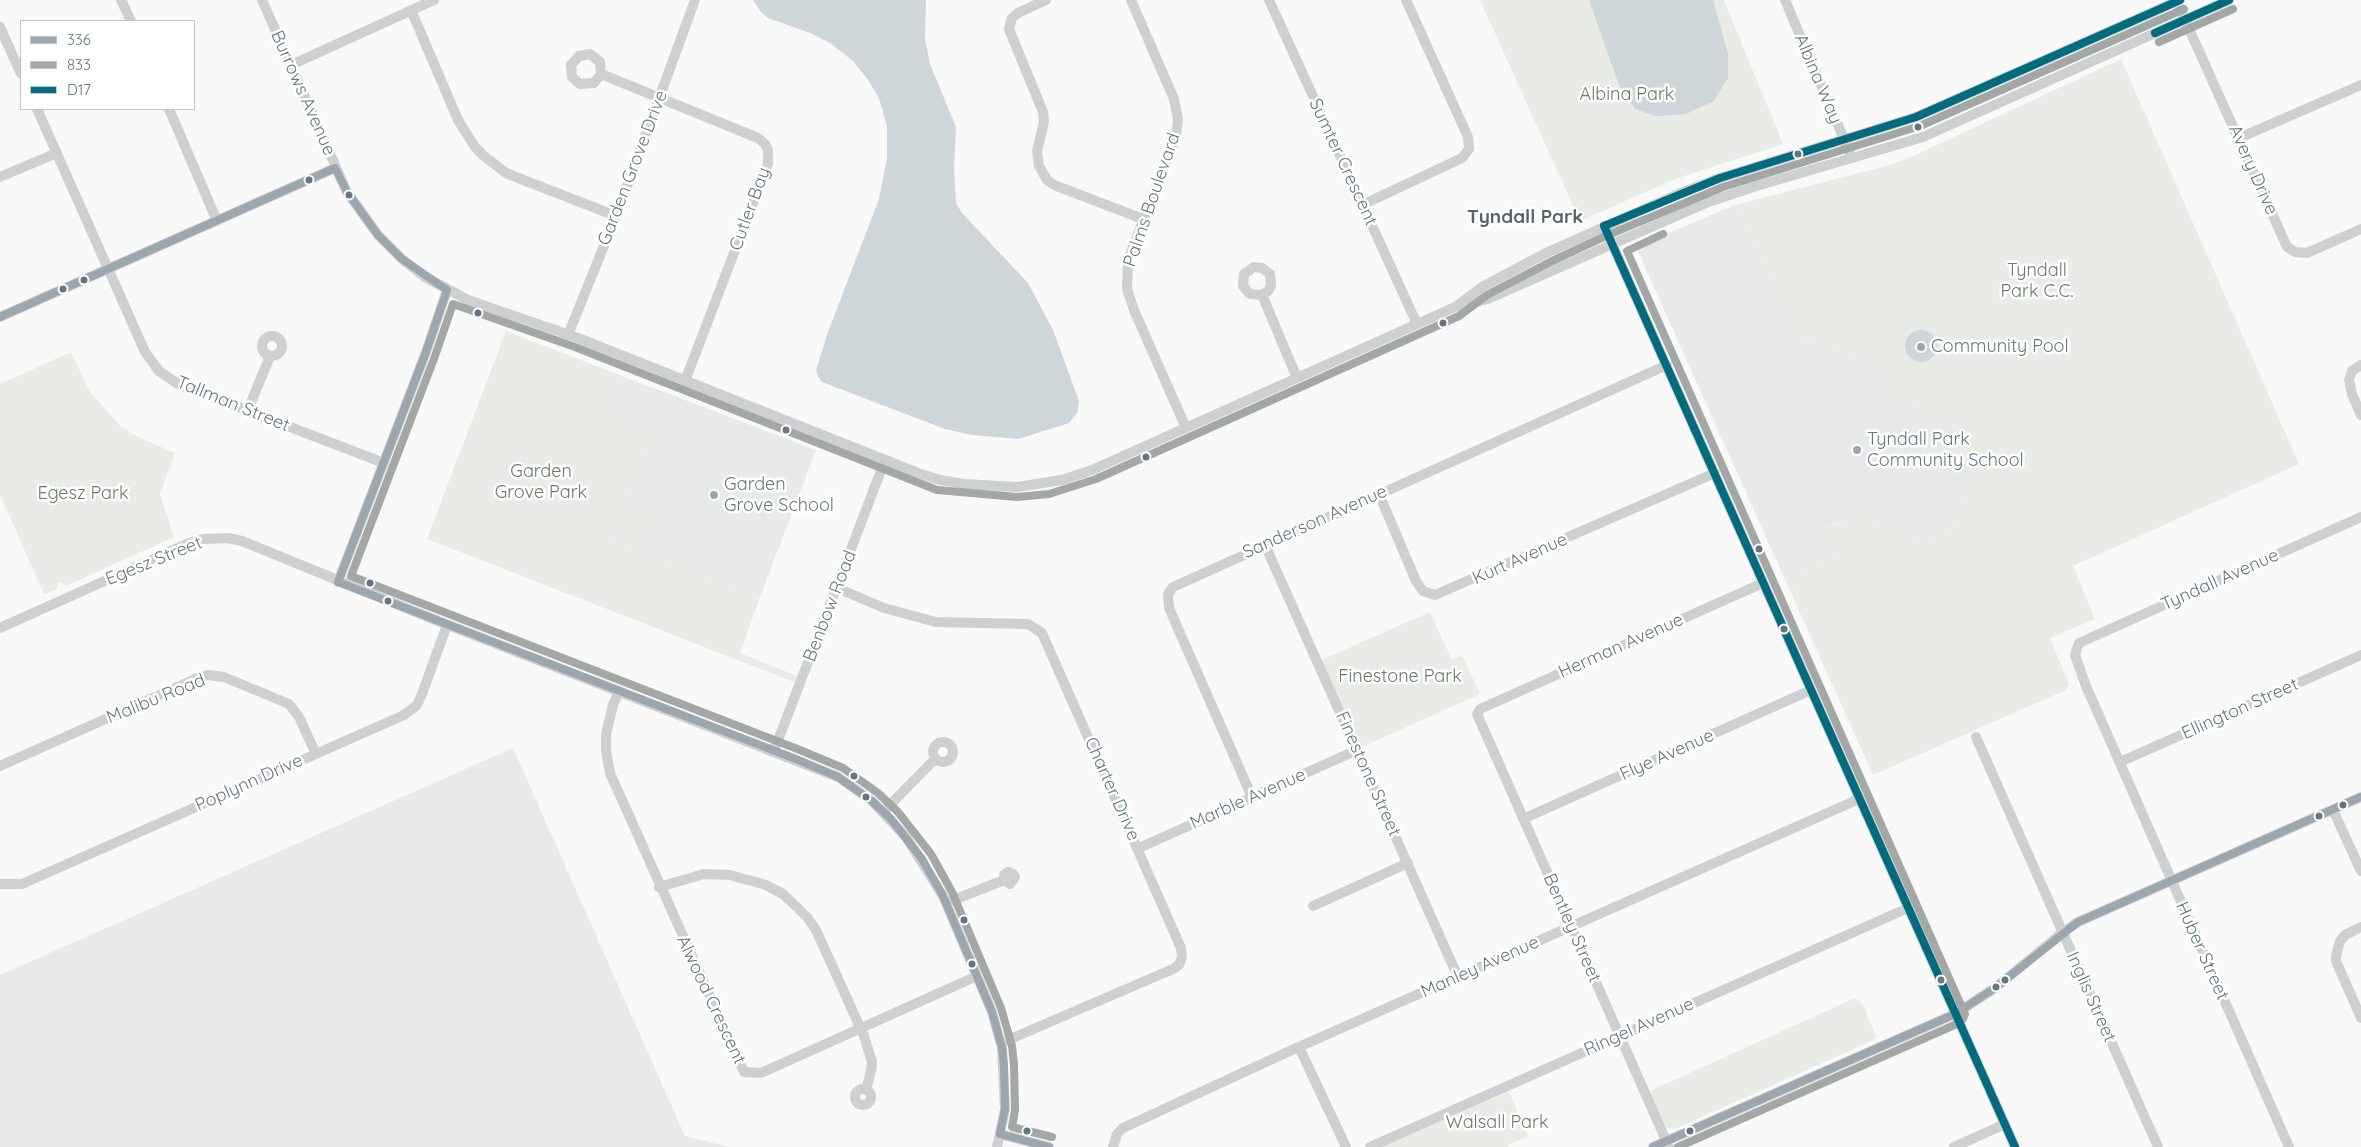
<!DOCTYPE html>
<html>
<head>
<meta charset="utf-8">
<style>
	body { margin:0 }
	#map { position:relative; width:2361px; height:1147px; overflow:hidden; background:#f9f9f9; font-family:Quicksand,sans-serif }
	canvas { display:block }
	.legend { position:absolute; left:20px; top:20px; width:175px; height:90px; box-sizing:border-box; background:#fff; border:1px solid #c1c8cd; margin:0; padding:6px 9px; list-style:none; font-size:15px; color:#657683 }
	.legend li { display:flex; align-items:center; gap:10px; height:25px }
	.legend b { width:25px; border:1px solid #c1c8cd }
</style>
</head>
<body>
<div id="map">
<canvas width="2361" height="1147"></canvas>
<ul class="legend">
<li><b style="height:6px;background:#9ba6ae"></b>336</li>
<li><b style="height:6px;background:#a3a7a5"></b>833</li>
<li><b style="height:6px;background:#026c7e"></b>D17</li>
</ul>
</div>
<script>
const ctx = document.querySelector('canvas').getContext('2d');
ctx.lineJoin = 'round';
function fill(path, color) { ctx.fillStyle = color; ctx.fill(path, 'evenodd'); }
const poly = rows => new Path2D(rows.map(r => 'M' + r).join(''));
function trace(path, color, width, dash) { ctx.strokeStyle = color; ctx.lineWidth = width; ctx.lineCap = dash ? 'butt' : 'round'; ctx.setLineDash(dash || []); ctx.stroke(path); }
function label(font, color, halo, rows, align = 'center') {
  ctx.font = font + ' Quicksand,sans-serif'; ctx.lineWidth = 5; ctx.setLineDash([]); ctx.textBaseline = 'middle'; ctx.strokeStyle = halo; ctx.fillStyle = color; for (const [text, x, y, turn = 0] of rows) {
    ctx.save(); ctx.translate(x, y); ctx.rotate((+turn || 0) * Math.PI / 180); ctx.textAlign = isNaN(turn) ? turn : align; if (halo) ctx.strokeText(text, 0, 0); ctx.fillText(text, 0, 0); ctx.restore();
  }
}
fill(poly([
	[1735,205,1801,340,1840,350,1857,360,1888,391,1900,400,1943,418,1962,455,1977,463,1952,528,1925,541,1857,516,1827,527,1837,555,1803,569,1792,595,1636,247],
	[622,376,816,450,760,597,611,540,652,434,605,416],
	[513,748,685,1136,729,1147,0,1147,0,975]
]), '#e8e9e9');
fill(poly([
	[1480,0,1724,0,1783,144,1678,178,1580,221],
	[2121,59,2299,464,2073,566,2095,619,2050,638,2069,684,2066,690,1873,775,1792,595,1803,569,1837,555,1826,528,1857,516,1925,541,1952,528,1977,463,1962,455,1943,418,1900,400,1888,391,1857,360,1840,350,1801,340,1735,205,1890,165,1911,157],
	[506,331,622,376,606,416,652,434,611,540,760,597,740,653,797,676,794,682,427,539],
	[71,352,90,392,120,426,138,437,175,453,160,494,174,537,68,585,58,582,56,590,44,594,0,495,0,384],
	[635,499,656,508,639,548,619,539],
	[1430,612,1452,660,1462,655,1480,694,1360,748,1321,660],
	[1853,999,1859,1000,1864,1007,1876,1037,1874,1040,1675,1129,1667,1128,1665,1125,1651,1095,1652,1090],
	[1509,1092,1528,1136,1508,1145,1509,1147,1380,1147]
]), '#e8ebe6');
fill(poly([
	[753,0,926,0,925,38,930,64,956,127,954,167,956,203,962,213,1028,283,1053,330,1079,401,1077,413,1069,423,1018,439,972,435,945,429,822,382,818,376,816,370,828,332,879,199,887,158,887,126,879,98,868,80,853,61,830,43,810,33,768,18,761,12],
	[1589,0,1713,0,1728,54,1728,78,1714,101,1686,114,1656,116,1635,109,1619,85],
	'1905 346a16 16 0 1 1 32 0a16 16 0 1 1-32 0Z'
]), '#ced6d9');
trace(poly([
	[121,0,131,21],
	[262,0,347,192,378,235,402,259,425,277,468,300,578,338,918,473,940,480,964,484,1017,487,1062,480,1092,470,1455,307,1488,299,1706,203,1753,187,1923,137,2229,0],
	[1046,0,1018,13,1012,18,1009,29,1043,112,1044,122,1037,151,1039,166,1047,180,1054,185,1143,219],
	[1131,0,1174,99,1178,119,1176,136,1128,260,1127,289,1134,310,1186,428],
	[1269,0,1417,324],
	[1785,0,1852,158],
	[2176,0,2287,247,2295,252,2307,253,2361,229],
	[411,10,458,120,475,147,484,156,506,173,521,179,616,216],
	[0,27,21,74],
	[291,65,434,0],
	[601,74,600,62,590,54,579,56,571,65,572,77,580,84,594,83,601,74,758,138,765,144,768,150,768,164,685,381],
	[37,109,134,327,145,352,159,371,178,384,384,463],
	[169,109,217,221],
	[2239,138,2361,85],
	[0,177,57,153],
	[1362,205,1462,158,1469,149,1468,137,1406,0],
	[1604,226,2015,1147],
	[1262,295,1268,291,1271,286,1270,274,1262,268,1254,267,1244,274,1243,286,1250,294,1262,295,1297,378],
	[1458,305,1482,287,1548,252,1678,194,1720,178,1916,117,2180,0],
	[0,317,335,168],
	[568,335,616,216,695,0],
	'262 346a10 10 0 1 1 20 0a10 10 0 1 1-20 0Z',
	[2361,365,2352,371,2349,380,2352,394,2361,415],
	[248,410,270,356],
	[1379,494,1416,581,1423,591,1435,595,1715,473],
	[1265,545,1458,977],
	[338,582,426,352,447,290],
	[837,588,884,608,936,622,1028,624,1042,633,1181,948,1182,957,1179,965,1173,969,1001,1043],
	[0,628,189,543,204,539,228,538,242,541,438,621,838,777,872,801,906,837,943,896,977,976,992,1012,1002,1048,1005,1109,997,1147],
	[619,691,613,705,606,734,606,751,610,773,744,1072,761,1073,977,976],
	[1976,737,2158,1147],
	'933 752a10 10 0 1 1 20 0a10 10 0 1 1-20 0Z',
	[774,751,885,460],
	[2120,762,2361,655],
	[0,766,200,677,208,675,224,677,289,704,299,717,316,754],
	[1252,797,1169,608,1168,594,1173,587,1667,365],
	[2333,810,2361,871],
	[883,812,935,759],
	[1523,819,1811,690],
	[1139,848,1357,750],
	[0,884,22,884,404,715,417,705,422,694,447,625],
	[659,887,704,874,730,875,766,885,783,894,807,917,816,930,864,1036,872,1062,871,1071,866,1090],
	[946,903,1004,880,1010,884,1015,877,1013,874,1008,872,1004,875,1004,880],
	[1313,906,1408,863],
	[2361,927,2345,935,2340,941,2336,956,2336,961,2361,1018],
	[1299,1047,1346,1147],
	'855 1097a8 8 0 1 1 16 0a8 8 0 1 1-16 0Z',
	[1000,1134,1049,1147],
	[1113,1147,1117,1134,1123,1128,1292,1050,1859,799],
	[1370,1147,1908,908],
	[1653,1147,1955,1014,1995,988,2063,932,2078,922,2361,797],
	[1669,1147,1477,714,1480,709,1763,583],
	[1954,1147,2005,1124],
	[2289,1147,2086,686,2075,655,2079,643,2361,517]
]), '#cecfd0', 10);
trace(poly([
	[335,168,347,192,378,235,402,259,447,290],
	[0,317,335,168],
	[338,582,796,759,838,777,872,801,891,819,922,859,943,896,992,1012,1002,1048,1004,1066,1005,1109,1000,1134],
	[338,582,426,352,447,290],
	[1000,1134,1049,1147],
	[1653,1147,1955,1014,1995,988,2078,922,2361,797]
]), '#9ba6ae', 8);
trace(poly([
	[2159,42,2233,9],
	[1663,234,1627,251,1965,1014,1963,1019,1959,1023,1678,1147],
	[1052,1137,1012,1127,1015,1110,1014,1065,1012,1046,1001,1008,952,892,931,854,898,812,878,793,843,768,800,750,351,576,435,356,453,304,575,347,937,490,1017,497,1049,494,1096,479,1459,316,1487,295,1552,261,1608,235,1723,187,1920,126,2184,9]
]), '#a3a7a5', 8);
trace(poly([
	[2155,33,2229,0],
	[2015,1147,1604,226,1720,178,1916,117,2180,0]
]), '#026c7e', 8);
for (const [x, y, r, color] of [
	[1918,127,4.5,"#657683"],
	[1798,154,4.5,"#657683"],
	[309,180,4.5,"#657683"],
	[349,195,4.5,"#657683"],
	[84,280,4.5,"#657683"],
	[63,289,4.5,"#657683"],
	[478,313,4.5,"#657683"],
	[1443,323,4.5,"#657683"],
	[1921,347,5,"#99a4ac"],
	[786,430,4.5,"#657683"],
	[1857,450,5,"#99a4ac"],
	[1146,457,4.5,"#657683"],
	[714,495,5,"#99a4ac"],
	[1759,549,4.5,"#657683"],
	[370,583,4.5,"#657683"],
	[388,601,4.5,"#657683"],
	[1784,629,4.5,"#657683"],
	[854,776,4.5,"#657683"],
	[866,797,4.5,"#657683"],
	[2343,805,4.5,"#657683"],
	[2319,816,4.5,"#657683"],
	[964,920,4.5,"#657683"],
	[972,964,4.5,"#657683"],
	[1941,980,4.5,"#657683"],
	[2005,980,4.5,"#657683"],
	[1996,987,4.5,"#657683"],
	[1027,1131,4.5,"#657683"],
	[1690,1131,4.5,"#657683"]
]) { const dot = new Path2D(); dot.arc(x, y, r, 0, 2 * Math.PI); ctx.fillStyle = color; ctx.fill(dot); trace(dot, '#fff', 2); }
label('18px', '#657683', '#fff', [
	["Albina Way",1818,79,67],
	["Burrows Avenue",303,93,66],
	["Sumter Crescent",1343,162,65],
	["Garden Grove Drive",633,168,-69],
	["Avery Drive",2253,170,66],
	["Palms Boulevard",1152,200,-71],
	["Cutler Bay",750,209,-70],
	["Tallman Street",233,404,22],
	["Sanderson Avenue",1315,522,-24],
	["Kurt Avenue",1520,559,-24],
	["Egesz Street",154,561,-22],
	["Tyndall Avenue",2220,580,-24],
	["Benbow Road",830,606,-69],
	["Herman Avenue",1621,646,-24],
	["Malibu Road",156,699,-22],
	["Ellington Street",2240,709,-24],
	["Flye Avenue",1667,755,-24],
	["Finestone Street",1368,774,66],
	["Poplynn Drive",249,783,-24],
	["Charter Drive",1112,789,66],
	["Marble Avenue",1248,799,-24],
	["Bentley Street",1572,928,66],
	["Huber Street",2202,951,66],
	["Manley Avenue",1480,967,-24],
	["Inglis Street",2091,997,66],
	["Alwood Crescent",711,1000,65],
	["Ringel Avenue",1639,1027,-24]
]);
label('18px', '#687a64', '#fff', [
	["Albina Park",1627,95],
	["Tyndall",2037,271],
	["Park C.C.",2037,292],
	["Garden",541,472],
	["Grove Park",541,493],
	["Egesz Park",83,494],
	["Finestone Park",1400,677],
	["Walsall Park",1497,1123]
]);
label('18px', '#657683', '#fff', [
	["Community Pool",1931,347],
	["Tyndall Park",1867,440],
	["Community School",1867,461],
	["Garden",724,485],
	["Grove School",724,506]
], 'left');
label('bold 19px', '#57646e', '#fff', [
	["Tyndall Park",1525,217]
]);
</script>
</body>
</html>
